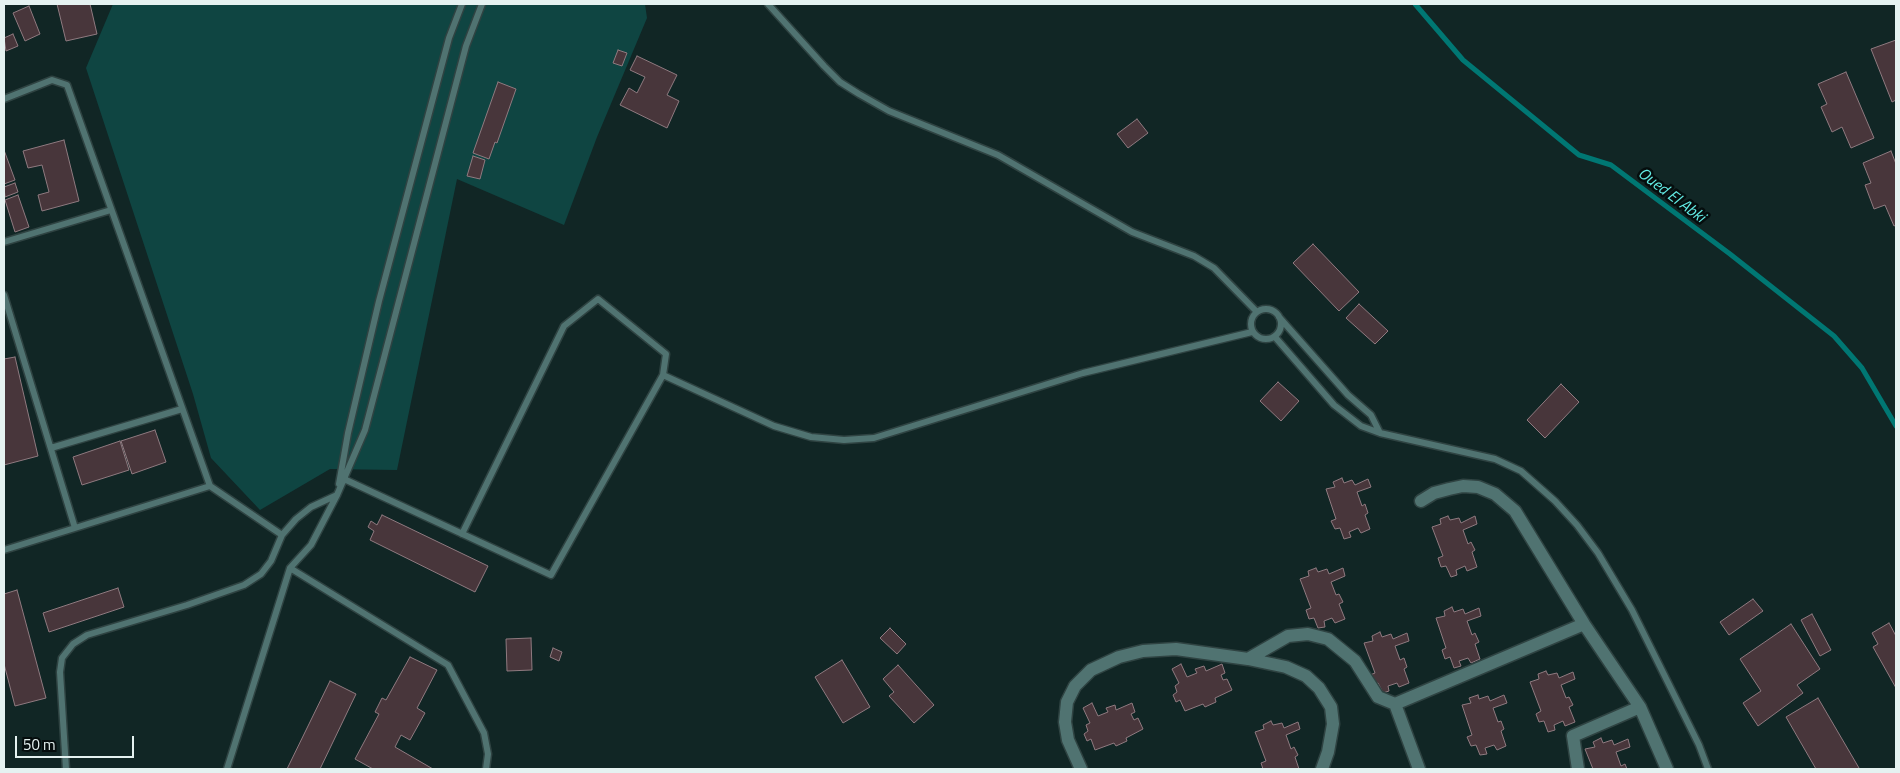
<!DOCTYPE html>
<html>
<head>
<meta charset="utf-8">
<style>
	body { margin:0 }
	#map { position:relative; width:1900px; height:773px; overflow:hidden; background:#112625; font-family:"Titillium Web",sans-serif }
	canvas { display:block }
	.frame { position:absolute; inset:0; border:5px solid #e5f2f1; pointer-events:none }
	.scale { position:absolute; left:15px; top:736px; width:119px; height:22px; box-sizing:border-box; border:2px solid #e5f2f1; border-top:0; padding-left:6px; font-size:15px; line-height:18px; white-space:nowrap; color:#e5f2f1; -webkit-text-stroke:4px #050d0d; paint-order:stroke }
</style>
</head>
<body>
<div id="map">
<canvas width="1900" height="773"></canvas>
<div class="frame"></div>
<div class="scale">50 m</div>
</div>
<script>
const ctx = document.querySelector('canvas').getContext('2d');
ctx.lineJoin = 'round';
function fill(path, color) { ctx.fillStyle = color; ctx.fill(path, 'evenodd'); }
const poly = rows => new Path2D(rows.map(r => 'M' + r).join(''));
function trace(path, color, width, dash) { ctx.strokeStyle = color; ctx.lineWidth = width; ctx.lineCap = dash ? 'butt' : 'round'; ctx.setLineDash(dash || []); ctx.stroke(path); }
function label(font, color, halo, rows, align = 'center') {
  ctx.font = font + ' "Titillium Web",sans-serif'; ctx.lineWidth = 5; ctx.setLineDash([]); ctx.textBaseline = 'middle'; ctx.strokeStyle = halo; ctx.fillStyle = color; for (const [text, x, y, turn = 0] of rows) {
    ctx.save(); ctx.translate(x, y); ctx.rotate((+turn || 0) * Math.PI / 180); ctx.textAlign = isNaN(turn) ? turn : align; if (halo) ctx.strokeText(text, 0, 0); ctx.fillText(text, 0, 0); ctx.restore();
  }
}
fill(poly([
	[113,4,645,4,647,18,597,137,564,225,457,179,397,470,330,469,260,510,211,458,193,394,86,68]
]), '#0f4542');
trace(poly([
	[1415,4,1463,60,1579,155,1611,165,1730,254,1834,336,1862,368,1896,426]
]), '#007773', 5);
const building = poly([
	[57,4,90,4,97,34,66,41,57,4],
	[29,6,40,34,25,41,13,13,29,6],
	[13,34,18,46,6,51,4,38,13,34],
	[1896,40,1896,100,1892,102,1871,49,1896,40],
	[618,50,627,53,622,66,613,63,618,50],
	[637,56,677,75,667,95,679,101,667,128,620,105,629,88,637,93,645,77,630,70,637,56],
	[1846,72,1874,138,1851,148,1842,127,1832,132,1821,107,1827,104,1818,84,1846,72],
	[498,82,516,89,497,143,495,142,489,159,473,153,498,82],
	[1137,119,1148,133,1128,148,1117,134,1137,119],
	[64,140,79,201,42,211,38,195,49,192,42,165,28,168,23,151,64,140],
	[4,150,15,180,4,184,4,150],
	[1891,151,1896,164,1896,225,1894,226,1885,205,1874,209,1865,185,1871,183,1863,163,1891,151],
	[473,156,485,160,480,179,467,176,473,156],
	[15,183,18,192,5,197,4,187,15,183],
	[18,195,29,227,15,232,5,200,18,195],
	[1313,244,1359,292,1339,311,1293,263,1313,244],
	[1359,304,1388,331,1375,344,1346,318,1359,304],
	[15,357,38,456,4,465,4,359,15,357],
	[1278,382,1299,401,1281,421,1260,401,1278,382],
	[1561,384,1579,402,1545,438,1527,420,1561,384],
	[155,430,166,462,132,474,121,441,155,430],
	[120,441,129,470,82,485,73,457,120,441],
	[1342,478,1344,483,1352,480,1355,485,1368,479,1371,487,1357,492,1362,506,1365,504,1368,513,1365,515,1370,529,1361,533,1358,528,1349,532,1351,537,1344,539,1340,528,1335,529,1331,521,1336,519,1326,489,1335,487,1333,482,1342,478],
	[382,515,488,566,475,592,370,540,374,531,368,527,371,521,377,525,382,515],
	[1448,516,1450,520,1459,518,1461,523,1475,516,1477,524,1463,530,1468,544,1471,542,1475,550,1472,552,1477,567,1467,571,1465,566,1456,570,1457,575,1451,577,1446,566,1441,567,1438,558,1443,556,1432,527,1441,524,1440,519,1448,516],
	[1316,568,1318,572,1327,569,1329,574,1343,568,1345,576,1331,582,1336,595,1339,594,1343,602,1339,604,1345,619,1335,623,1332,618,1324,621,1325,627,1318,628,1314,618,1309,619,1306,610,1311,608,1300,579,1309,576,1308,571,1316,568],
	[118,588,124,607,49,632,43,613,118,588],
	[17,590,46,698,15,706,4,664,4,594,17,590],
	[1753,599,1763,611,1729,635,1720,622,1753,599],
	[1452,607,1454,612,1463,609,1465,614,1479,608,1481,616,1467,621,1472,635,1475,633,1479,642,1475,644,1480,659,1471,663,1468,658,1459,661,1461,666,1454,668,1450,657,1445,659,1442,650,1446,648,1436,618,1445,616,1444,611,1452,607],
	[1812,614,1831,650,1820,656,1801,620,1812,614],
	[1889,623,1896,636,1896,688,1873,647,1878,644,1872,633,1889,623],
	[1791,624,1820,669,1797,685,1803,693,1758,726,1743,703,1761,691,1740,659,1791,624],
	[890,628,906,644,897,654,880,638,890,628],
	[1380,632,1382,637,1391,634,1393,639,1407,633,1409,641,1395,646,1400,660,1404,658,1407,667,1404,669,1409,683,1399,687,1397,683,1388,686,1389,691,1383,693,1378,683,1373,684,1370,675,1375,673,1364,643,1373,641,1372,636,1380,632],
	[531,638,532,670,507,671,506,639,531,638],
	[553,648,562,652,559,661,550,657,553,648],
	[410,657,437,670,417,708,425,713,410,740,401,735,395,747,433,769,373,769,355,759,379,714,375,712,382,698,386,700,410,657],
	[842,660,870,707,843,723,815,677,842,660],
	[1181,664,1187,677,1197,673,1195,669,1204,666,1206,671,1222,664,1225,673,1221,675,1223,680,1227,679,1232,690,1215,698,1216,702,1205,707,1203,704,1185,711,1180,700,1176,702,1173,695,1177,692,1175,686,1179,683,1172,669,1181,664],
	[898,665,934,705,914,723,889,696,894,692,883,679,898,665],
	[1546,671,1548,675,1557,673,1559,678,1573,672,1575,679,1561,685,1566,698,1569,697,1573,705,1569,707,1575,722,1565,726,1563,721,1554,725,1555,730,1548,732,1544,721,1539,722,1536,714,1541,711,1530,682,1539,679,1538,674,1546,671],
	[330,681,356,694,320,769,287,769,330,681],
	[1478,695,1479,699,1488,696,1490,701,1504,695,1507,703,1493,708,1498,722,1501,721,1504,729,1501,731,1506,746,1497,750,1494,745,1485,748,1487,754,1480,755,1476,745,1471,746,1467,737,1472,735,1462,705,1471,703,1469,698,1478,695],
	[1818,698,1859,768,1857,769,1816,769,1786,717,1818,698],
	[1092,703,1098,716,1108,712,1106,708,1115,705,1116,710,1132,703,1135,712,1131,714,1134,720,1138,718,1143,729,1126,738,1127,741,1116,746,1114,743,1095,750,1091,739,1087,741,1084,734,1088,731,1086,725,1090,723,1083,708,1092,703],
	[1271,721,1273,725,1282,723,1284,728,1298,722,1300,729,1286,735,1291,749,1294,747,1298,755,1295,757,1299,769,1263,769,1261,763,1266,761,1255,732,1264,729,1263,725,1271,721],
	[1601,738,1603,743,1612,740,1614,745,1628,739,1630,747,1616,752,1621,766,1625,764,1627,769,1593,769,1585,749,1595,747,1593,742,1601,738]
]);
fill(building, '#48363b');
trace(building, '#8f7a80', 1);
const lane = poly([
	[768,4,824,66,840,82,859,94,889,111,998,155,1132,232,1194,256,1214,268,1257,312],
	[4,99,52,80,67,85,210,486,282,535],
	[4,242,111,210],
	[4,295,75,528,210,486],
	'1251 324a15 15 0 1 1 30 0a15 15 0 1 1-30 0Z',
	[1279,317,1348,395,1371,415,1380,433,1495,459,1521,471,1555,501,1577,525,1598,553,1632,610,1699,745,1708,769],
	[1275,337,1334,405,1361,426,1380,433],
	[663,375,774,426,811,437,844,440,874,438,1083,373,1252,332],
	[51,448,182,409],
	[344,479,551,575,663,375,666,354,598,299,564,326,462,534],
	[339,484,348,433,379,301,449,38,462,4],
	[4,550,75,528],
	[290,568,448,665,484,733,488,754,486,769],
	[66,769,60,672,62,658,73,644,87,635,187,605,244,585,261,574,271,561,282,535,296,519,311,507,337,495],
	[227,769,290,568,311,545,337,495,365,430,466,46,482,4]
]);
const street = poly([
	[1421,501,1434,493,1449,489,1463,486,1478,487,1495,494,1515,511,1584,624,1640,707,1667,769],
	[1248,659,1286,667,1306,676,1319,688,1331,707,1333,724,1328,752,1322,769],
	[1081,769,1068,740,1065,722,1067,702,1075,686,1091,670,1119,657,1143,651,1176,649,1248,659,1288,636,1308,634,1328,639,1355,661,1378,697,1395,704],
	[1419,769,1395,704,1584,624],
	[1578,769,1573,736,1640,707]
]);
trace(lane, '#2f4342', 9);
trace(street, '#2f4342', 15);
trace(lane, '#507371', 6);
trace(street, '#507371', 12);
label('italic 16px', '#63ece5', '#050d0d', [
	["Oued El Abki",1671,196,37]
]);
</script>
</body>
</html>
